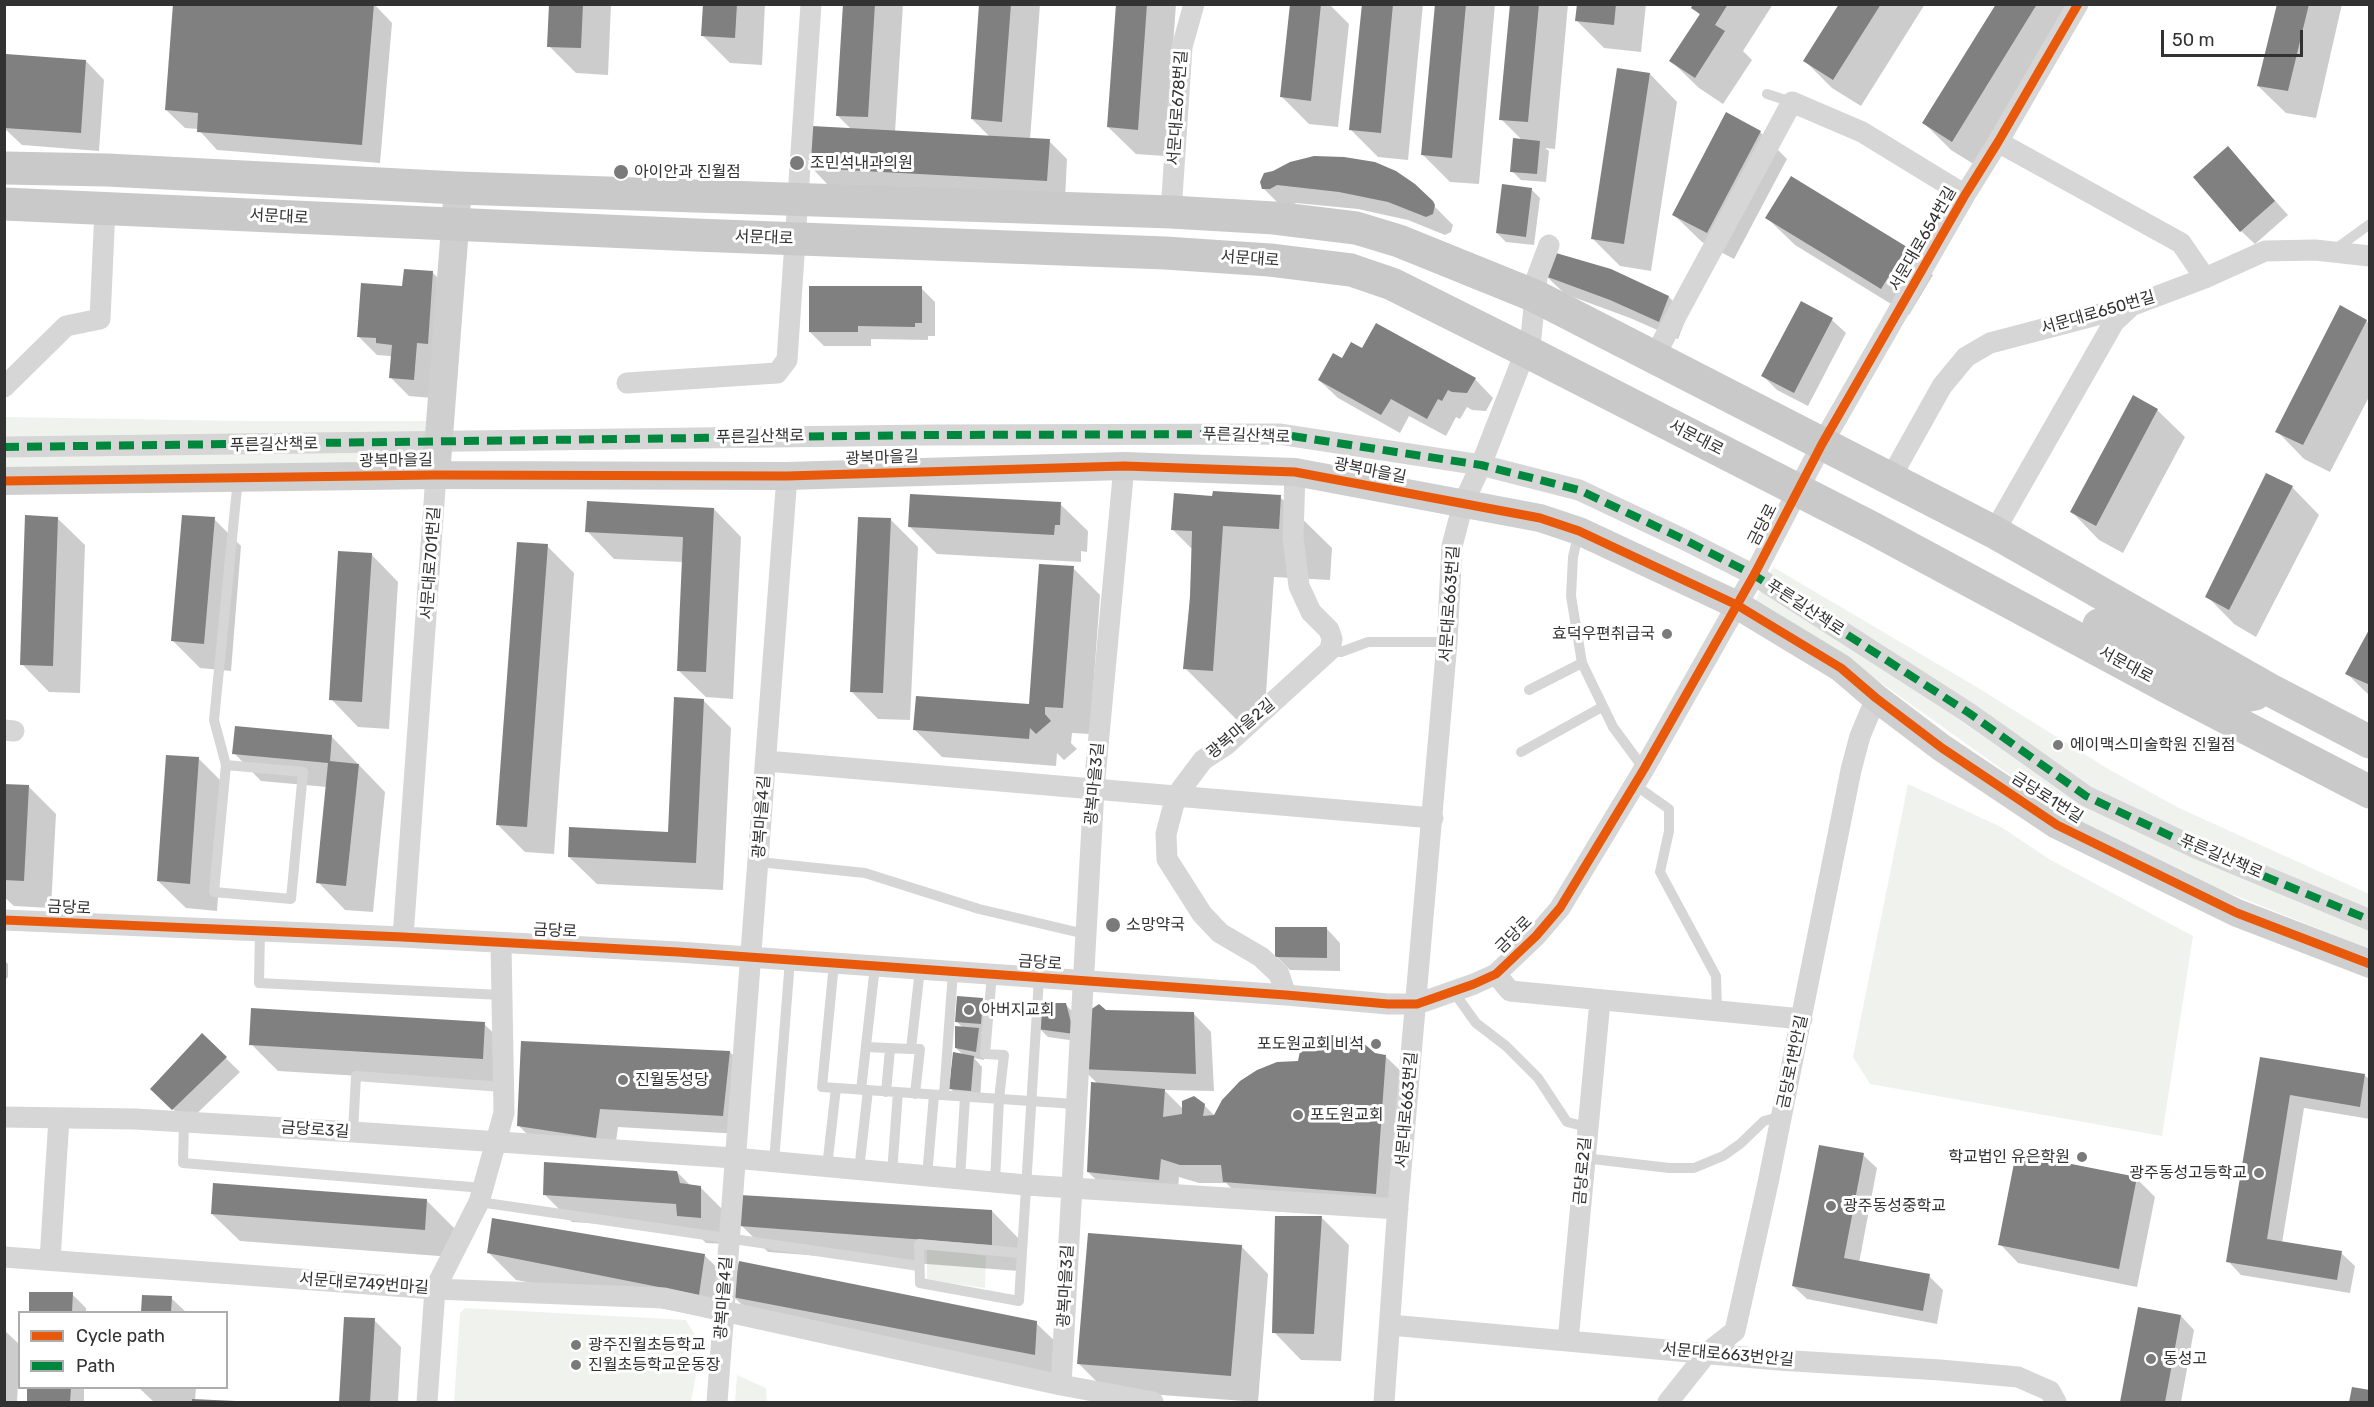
<!DOCTYPE html>
<html>
<head>
<meta charset="utf-8">
<style>
	body { margin:0 }
	#map { position:relative; width:2374px; height:1407px; overflow:hidden; background:#fff; font-family:Rubik,sans-serif }
	canvas { display:block }
	.frame { position:absolute; inset:0; border:6px solid #323232; pointer-events:none }
	.legend { position:absolute; left:18px; top:1311px; width:210px; height:78px; box-sizing:border-box; background:#fff; border:2px solid #adadad; margin:0; padding:8px 10px; list-style:none; font-size:18px; color:#323232 }
	.legend li { display:flex; align-items:center; gap:12px; height:30px }
	.legend b { width:30px; border:2px solid #adadad }
	.scale { position:absolute; left:2161px; top:30px; width:142px; height:27px; box-sizing:border-box; border:3px solid #323232; border-top:0; padding-left:8px; font-size:18px; line-height:21px; white-space:nowrap; color:#323232; -webkit-text-stroke:4px #fff; paint-order:stroke }
</style>
</head>
<body>
<div id="map">
<canvas width="2374" height="1407"></canvas>
<div class="frame"></div>
<ul class="legend">
<li><b style="height:8px;background:#e8590c"></b>Cycle path</li>
<li><b style="height:8px;background:#00873e"></b>Path</li>
</ul>
<div class="scale">50 m</div>
</div>
<script>
const ctx = document.querySelector('canvas').getContext('2d');
ctx.lineJoin = 'round';
function fill(path, color) { ctx.fillStyle = color; ctx.fill(path, 'evenodd'); }
const poly = rows => new Path2D(rows.map(r => 'M' + r).join(''));
function trace(path, color, width, dash) { ctx.strokeStyle = color; ctx.lineWidth = width; ctx.lineCap = dash ? 'butt' : 'round'; ctx.setLineDash(dash || []); ctx.stroke(path); }
function label(font, color, halo, rows, align = 'center') {
  ctx.font = font + ' Rubik,"Noto Sans KR",sans-serif'; ctx.lineWidth = 6; ctx.setLineDash([]); ctx.textBaseline = 'middle'; ctx.strokeStyle = halo; ctx.fillStyle = color; for (const [text, x, y, turn = 0] of rows) {
    ctx.save(); ctx.translate(x, y); ctx.rotate((+turn || 0) * Math.PI / 180); ctx.textAlign = isNaN(turn) ? turn : align; if (halo) ctx.strokeText(text, 0, 0); ctx.fillText(text, 0, 0); ctx.restore();
  }
}
fill(poly([
	[5,417,246,421,431,421,427,464,5,468],
	[1773,567,1975,686,2110,770,2179,808,2369,894,2369,949,2224,891,2078,820,2035,793,1835,650,1754,603],
	[1908,784,2001,827,2049,859,2193,936,2162,1136,1870,1084,1853,1057],
	[927,1247,986,1256,985,1288,927,1280],
	[465,1308,686,1320,696,1337,696,1375,691,1402,454,1402,460,1313],
	[737,1375,766,1388,767,1402,735,1402]
]), '#f0f3ed');
fill(poly([
	[374,4,392,23,380,163,217,150,198,129,185,128,166,110],
	[550,4,611,4,608,75,576,73,549,46],
	[705,4,765,4,762,65,730,63,703,36],
	[844,4,903,4,895,132,991,138,972,119,981,4,1040,4,1030,140,1049,141,1067,159,1065,199,829,186,811,167,852,130,837,115],
	[1117,4,1176,4,1165,156,1136,154,1108,127],
	[1292,4,1329,4,1349,24,1338,127,1309,124,1282,97],
	[1363,4,1423,4,1408,160,1378,157,1351,130],
	[1436,4,1495,4,1479,184,1450,182,1422,154],
	[1511,4,1568,4,1555,149,1545,148,1549,151,1546,182,1521,180,1512,171,1523,141,1501,119],
	[1579,4,1646,4,1641,52,1604,48,1577,21],
	[1695,4,1773,4,1743,51,1752,60,1723,104,1699,88,1671,61,1701,16,1693,8],
	[1841,4,1925,4,1861,106,1832,88,1805,61],
	[1998,4,2081,4,1980,168,1951,150,1924,123],
	[2278,4,2342,4,2316,118,2286,113,2258,86],
	[8,56,86,61,104,80,99,151,22,145,4,128],
	[1650,74,1677,102,1651,271,1620,266,1593,239],
	[1760,132,1787,159,1734,259,1702,242,1674,215],
	[2228,148,2288,215,2255,244,2241,231],
	[1261,182,1428,200,1453,225,1451,232,1445,235,1408,220,1358,209,1296,203,1289,207,1282,207,1263,188],
	[1531,189,1540,198,1534,245,1506,242,1497,233],
	[1767,218,1906,248,1933,275,1909,315,1795,245],
	[1610,271,1669,297,1687,316,1678,339,1630,318,1565,294,1546,276],
	[432,272,451,291,432,398,409,396,391,378,392,358,390,356,377,355,358,336,404,288],
	[921,288,935,302,935,336,928,336,928,340,871,339,871,346,824,346,810,332],
	[1801,303,1832,320,1846,333,1808,406,1777,390,1763,376],
	[2366,321,2370,324,2370,395,2330,472,2304,459,2277,431],
	[1363,350,1475,379,1493,398,1486,411,1472,410,1467,407,1460,419,1456,417,1446,436,1409,416,1400,433,1338,398,1319,380,1343,360],
	[2157,410,2185,437,2123,553,2099,540,2072,512],
	[2292,487,2319,515,2256,637,2234,624,2207,596],
	[1214,497,1280,497,1332,548,1330,580,1274,577,1264,722,1237,720,1185,668,1193,550,1173,530],
	[1060,504,1088,531,1087,552,1081,551,1081,562,937,554,909,526],
	[714,509,741,537,733,699,706,697,678,670,684,562,614,559,587,531],
	[57,518,85,545,80,693,49,692,22,664],
	[214,519,241,546,231,671,200,668,173,641],
	[891,520,918,547,910,720,878,719,851,691],
	[547,546,574,573,554,854,525,852,497,824],
	[371,554,398,582,389,729,358,727,331,699],
	[1073,568,1100,595,1090,734,1072,733,1071,743,1077,749,1064,760,1057,753,1056,766,942,757,915,730,1030,705],
	[2370,632,2370,696,2347,674],
	[703,700,731,728,723,890,597,884,569,857,669,833],
	[332,737,385,792,373,912,345,910,318,882,327,787,261,781,234,753],
	[198,758,226,786,217,911,186,908,158,881],
	[4,786,29,787,56,814,51,908,14,906,4,897],
	[1327,929,1340,943,1340,971,1290,970,1277,957],
	[4,960,8,964,8,977,4,981],
	[982,999,991,1008,990,1033,981,1032,987,1038,984,1060,974,1058,982,1067,980,1100,960,1098,951,1089,964,1056,956,1048,963,1028,956,1021],
	[1066,1005,1075,1014,1105,1012,1193,1013,1211,1032,1214,1091,1164,1090,1183,1109,1204,1105,1215,1116,1374,1054,1385,1056,1404,1074,1394,1212,1243,1200,1226,1183,1199,1183,1179,1177,1177,1198,1107,1190,1088,1172,1098,1084,1083,1069,1083,1042,1048,1037,1039,1028],
	[484,1024,512,1051,510,1085,278,1071,251,1044],
	[202,1035,240,1072,187,1123,153,1089],
	[730,1052,748,1071,741,1134,618,1127,614,1156,537,1144,518,1125],
	[2261,1058,2364,1075,2370,1080,2370,1119,2304,1108,2282,1243,2341,1253,2355,1266,2350,1293,2241,1275,2228,1261],
	[1863,1155,1877,1168,1859,1263,1929,1276,1943,1290,1937,1324,1807,1299,1793,1286],
	[2017,1155,2137,1179,2155,1197,2137,1287,2018,1263,2000,1244],
	[677,1172,691,1186,700,1187,728,1215,727,1244,706,1243,693,1230,572,1222,544,1194],
	[427,1201,454,1228,452,1257,240,1241,212,1214],
	[992,1211,1019,1239,1019,1271,768,1252,741,1225],
	[1322,1218,1349,1245,1341,1361,1301,1360,1274,1332],
	[1241,1246,1268,1274,1258,1402,1106,1391,1079,1364],
	[488,1252,704,1255,732,1282,726,1321,516,1280],
	[31,1293,72,1294,86,1308,86,1312,30,1312],
	[143,1297,171,1298,186,1312,142,1312],
	[734,1297,1036,1323,1064,1350,1062,1382,761,1324],
	[2139,1308,2181,1316,2194,1330,2181,1402,2122,1402],
	[345,1319,374,1320,401,1347,398,1402,341,1402],
	[4,1330,20,1345,17,1402,4,1402],
	[29,1388,84,1388,84,1402,30,1402],
	[139,1388,196,1388,195,1400,243,1402,154,1402]
]), '#0003');
fill(poly([
	[173,4,374,4,362,145,197,132,198,113,165,110],
	[549,4,583,4,581,48,547,47],
	[703,4,737,4,735,38,701,36],
	[843,4,875,4,868,117,836,116],
	[979,4,1011,4,1002,122,971,119],
	[1116,4,1147,4,1138,130,1107,127],
	[1290,4,1321,4,1311,101,1280,97],
	[1362,4,1393,4,1381,133,1349,130],
	[1435,4,1466,4,1452,158,1421,155],
	[1510,4,1539,4,1528,122,1499,120],
	[1577,4,1616,4,1614,25,1575,21],
	[1693,4,1728,4,1715,25,1725,31,1695,78,1669,61,1700,14,1691,8],
	[1839,4,1881,4,1833,80,1803,61],
	[1996,4,2037,4,1952,142,1922,123],
	[2277,4,2309,4,2288,91,2257,86],
	[6,54,86,60,81,133,4,128],
	[1617,68,1650,73,1624,244,1591,239],
	[1726,112,1761,131,1707,233,1672,215],
	[812,126,1050,139,1047,181,809,168],
	[1513,138,1540,141,1537,174,1510,172],
	[2228,146,2275,201,2240,232,2193,177],
	[1314,156,1344,157,1375,162,1396,171,1415,184,1433,201,1435,205,1433,214,1426,217,1388,202,1339,192,1277,185,1270,189,1262,189,1260,182,1264,173,1273,171,1290,162],
	[1791,176,1907,247,1881,289,1765,218],
	[1502,184,1532,188,1526,237,1496,233],
	[1556,253,1611,269,1669,296,1659,322,1610,300,1545,276],
	[404,269,433,271,428,344,417,343,414,380,389,378,392,345,376,343,376,338,357,337,361,283,402,286],
	[809,286,922,286,922,323,915,323,915,327,858,326,858,332,809,332],
	[1801,301,1833,318,1794,393,1761,376],
	[2340,305,2367,320,2303,445,2275,432],
	[1376,323,1476,378,1467,393,1452,392,1448,390,1442,401,1438,399,1427,419,1391,399,1381,415,1318,380,1333,353,1342,358,1351,342,1362,348],
	[2133,395,2158,409,2096,526,2070,512],
	[2266,473,2293,486,2229,610,2205,597],
	[1213,491,1281,495,1279,529,1223,526,1213,671,1183,669,1190,598,1192,531,1171,530,1174,493,1212,496],
	[910,494,1061,502,1060,525,1055,525,1054,535,908,527],
	[587,501,714,508,706,672,677,671,683,537,585,532],
	[25,515,58,517,53,666,20,665],
	[182,515,215,517,204,644,171,641],
	[858,517,891,518,883,693,850,692],
	[517,542,548,544,527,827,496,825],
	[338,551,372,553,362,702,329,700],
	[1039,564,1074,566,1063,708,1045,707,1045,714,1051,721,1036,734,1030,728,1029,739,913,730,916,696,1029,704],
	[2370,628,2370,685,2345,674],
	[674,697,704,699,696,863,568,857,569,827,668,832],
	[235,726,332,735,330,761,359,764,346,886,316,883,328,763,232,754],
	[166,755,199,757,190,884,157,881],
	[4,784,29,785,24,881,4,880],
	[1275,927,1327,927,1327,958,1275,957],
	[957,996,983,998,981,1024,955,1022],
	[1042,1003,1066,1003,1074,1034,1037,1029],
	[1099,1004,1106,1010,1194,1012,1196,1074,1081,1069,1081,1016],
	[251,1008,485,1022,483,1059,249,1045],
	[955,1026,979,1028,976,1052,955,1048],
	[202,1033,227,1057,172,1110,150,1089],
	[1331,1035,1346,1036,1362,1042,1375,1053,1386,1055,1376,1194,1223,1182,1221,1165,1180,1165,1161,1159,1159,1180,1087,1172,1091,1082,1165,1089,1163,1117,1182,1114,1182,1101,1194,1096,1205,1104,1203,1116,1214,1115,1222,1100,1240,1081,1257,1070,1277,1062,1298,1061,1302,1041],
	[521,1041,730,1051,723,1116,600,1109,596,1138,517,1126],
	[953,1052,974,1056,971,1091,949,1089],
	[2260,1057,2365,1074,2360,1107,2290,1095,2267,1239,2342,1251,2337,1280,2226,1262],
	[1819,1145,1864,1153,1844,1258,1930,1274,1923,1311,1792,1286],
	[2016,1153,2137,1177,2119,1269,1998,1245],
	[544,1162,677,1171,680,1183,701,1186,701,1218,677,1216,676,1204,543,1195],
	[213,1183,427,1199,425,1230,211,1214],
	[740,1195,992,1210,992,1245,739,1226],
	[1275,1216,1322,1216,1314,1334,1272,1333],
	[492,1218,705,1254,699,1295,487,1253],
	[1088,1233,1242,1245,1231,1376,1077,1364],
	[739,1261,1037,1321,1035,1355,732,1297],
	[29,1292,73,1292,72,1312,29,1312],
	[142,1295,172,1296,171,1312,141,1312],
	[2138,1307,2181,1315,2165,1402,2120,1402],
	[344,1317,375,1318,370,1402,339,1402],
	[2352,1387,2370,1390,2370,1402,2349,1402],
	[27,1388,71,1388,70,1402,27,1401],
	[192,1399,236,1401,236,1402,192,1402]
]), '#808080');
trace(poly([
	[1767,94,1792,102],
	[2334,250,2370,224],
	[1579,531,1573,557,1571,596,1582,663,1613,727,1644,769],
	[1330,650,1341,652,1368,642,1447,642],
	[1529,690,1582,663],
	[1521,752,1602,707],
	[226,765,303,772,291,899,214,892,226,765,214,720,238,478],
	[1635,785,1669,809,1669,831,1660,872,1716,976,1717,1011],
	[759,862,865,873,979,909,1085,934],
	[260,931,259,983,501,995],
	[834,963,822,1087,1075,1104],
	[992,974,985,1054,1004,1055,999,1099,995,1182],
	[1453,991,1476,1023,1506,1046,1538,1078,1567,1122,1587,1127],
	[866,1047,911,1049],
	[861,1090,875,966],
	[886,1092,890,1049],
	[915,1094,920,1049,911,1049,920,969],
	[944,1095,953,972],
	[184,1121,183,1163,483,1188],
	[353,1132,356,1076,502,1087],
	[1584,1158,1669,1168,1694,1168,1723,1156,1740,1144,1764,1121,1782,1116],
	[774,1162,790,960],
	[827,1167,836,1088],
	[859,1170,868,1090],
	[892,1173,898,1092],
	[927,1176,934,1095],
	[960,1179,965,1097],
	[479,1202,919,1266],
	[1021,1253,919,1244,920,1283,1019,1301,1039,978]
]), '#d6d6d6', 10);
trace(poly([
	[1998,142,2181,243,2205,278],
	[1171,212,1182,47,1194,4],
	[1654,357,1792,102,1862,132,1965,195],
	[627,383,777,373,787,360,811,4],
	[4,387,66,326,100,319,105,209],
	[4,447,929,435,1279,434,1481,465,1579,490,1683,539,1754,575,1969,713,2086,796,2196,848,2370,920],
	[1890,479,1942,386,1966,357,1990,343,2131,306,2205,278,2265,251,2315,250,2370,256],
	[1994,532,2114,322,2130,307],
	[4,730,14,731],
	[766,761,1433,818],
	[4,920,403,937,678,952,1286,995,1388,1004,1417,1004,1474,984,1496,974,1536,936,1560,908,1644,769,1754,575,1822,444,1965,195,1998,142,2078,4],
	[403,937,436,475],
	[1496,974,1510,991,1802,1019],
	[1286,995,1279,974,1261,957,1220,933,1202,914,1167,859,1166,834,1176,796,1203,760,1226,745,1330,650,1332,639,1329,630,1311,612,1299,586,1293,538,1295,472],
	[4,1117,135,1119,353,1132,734,1158,1026,1185,1398,1209],
	[4,1257,435,1289,664,1298,1061,1385,1153,1402],
	[50,1260,59,1118],
	[1390,1325,1778,1360,1940,1370,2018,1377,2050,1391,2056,1402],
	[1568,1341,1600,1001],
	[1061,1385,1094,789,1124,466],
	[427,1402,435,1289,479,1202,504,1113,501,944],
	[717,1402,787,476],
	[1384,1402,1398,1204,1447,642,1452,546,1463,504,1481,465,1531,337,1537,277,1549,245],
	[1668,1402,1707,1353,1735,1331,1768,1183,1851,770,1860,736,1876,698]
]), '#d6d6d6', 21);
trace(poly([
	[436,475,458,188],
	[4,481,436,475,787,476,1124,466,1295,472,1540,518,1579,531,1737,605,1765,622,1841,668,1876,698,1942,748,2057,825,2237,913,2370,964]
]), '#cfcfcf', 28);
trace(poly([
	[4,168,107,170,458,188,1171,212,1274,218,1356,228,1399,241,1535,296,1994,532,2272,691,2370,742],
	[4,204,696,235,1165,253,1270,260,1351,270,1392,284,1526,351,1872,528,2171,689,2370,792],
	[2099,625,2239,697,2255,694]
]), '#c9c9c9', 33);
trace(poly([
	[4,447,929,435,1279,434,1481,465,1579,490,1683,539,1754,575,1969,713,2086,796,2196,848,2370,920]
]), '#00873e', 8, [15, 8]);
trace(poly([
	[4,481,436,475,787,476,1124,466,1295,472,1540,518,1579,531,1737,605,1765,622,1841,668,1876,698,1942,748,2057,825,2237,913,2370,964],
	[4,920,403,937,678,952,1286,995,1388,1004,1417,1004,1474,984,1496,974,1536,936,1560,908,1644,769,1754,575,1822,444,1965,195,1998,142,2078,4]
]), '#e8590c', 9);
for (const [x, y, r, color] of [
	[797,163,8,"#7a7a7a"],
	[621,172,8,"#7a7a7a"],
	[1667,634,6,"#7a7a7a"],
	[2058,745,6,"#7a7a7a"],
	[1113,925,8,"#7a7a7a"],
	[969,1010,6,"#7a7a7a"],
	[1376,1044,6,"#7a7a7a"],
	[623,1080,6,"#7a7a7a"],
	[1298,1115,6,"#7a7a7a"],
	[2082,1157,6,"#7a7a7a"],
	[2259,1173,6,"#7a7a7a"],
	[1831,1206,6,"#7a7a7a"],
	[576,1345,6,"#7a7a7a"],
	[2151,1359,6,"#7a7a7a"],
	[576,1365,6,"#7a7a7a"]
]) { const dot = new Path2D(); dot.arc(x, y, r, 0, 2 * Math.PI); ctx.fillStyle = color; ctx.fill(dot); trace(dot, '#fff', 2); }
label('16px', '#323232', '#fff', [
	["서문대로678번길",1178,108,-86],
	["서문대로",279,217,3],
	["서문대로",764,238,2],
	["서문대로654번길",1923,239,-60],
	["서문대로",1250,259,4],
	["서문대로650번길",2098,313,-16],
	["푸른길산책로",1246,436,2],
	["푸른길산책로",760,437,-1],
	["서문대로",1696,438,27],
	["푸른길산책로",274,445,-1],
	["광복마을길",882,458,-2],
	["광복마을길",396,461,-1],
	["광복마을길",1370,471,11],
	["금당로",1763,525,-63],
	["서문대로701번길",431,563,-86],
	["서문대로663번길",1450,604,-86],
	["푸른길산책로",1805,608,33],
	["서문대로",2126,665,28],
	["광복마을2길",1241,729,-40],
	["광복마을3길",1095,784,-85],
	["금당로1번길",2047,798,32],
	["광복마을4길",762,817,-86],
	["푸른길산책로",2221,857,23],
	["금당로",69,908,3],
	["금당로",555,931,3],
	["금당로",1514,935,-45],
	["금당로",1040,963,4],
	["금당로1번안길",1793,1062,-78],
	["서문대로663번길",1407,1110,-85],
	["금당로3길",315,1130,4],
	["금당로2길",1583,1171,-85],
	["서문대로749번마길",364,1284,4],
	["광복마을3길",1066,1286,-87],
	["광복마을4길",724,1298,-86],
	["서문대로663번안길",1728,1355,5]
]);
label('16px', '#323232', '#fff', [
	["조민석내과의원",810,163],
	["아이안과 진월점",634,172],
	["효덕우편취급국",1655,634,"right"],
	["에이맥스미술학원 진월점",2070,745],
	["소망약국",1126,925],
	["아버지교회",981,1010],
	["포도원교회 비석",1364,1044,"right"],
	["진월동성당",635,1080],
	["포도원교회",1310,1115],
	["학교법인 유은학원",2070,1157,"right"],
	["광주동성고등학교",2247,1173,"right"],
	["광주동성중학교",1843,1206],
	["광주진월초등학교",588,1345],
	["동성고",2163,1359],
	["진월초등학교운동장",588,1365]
], 'left');
</script>
</body>
</html>
